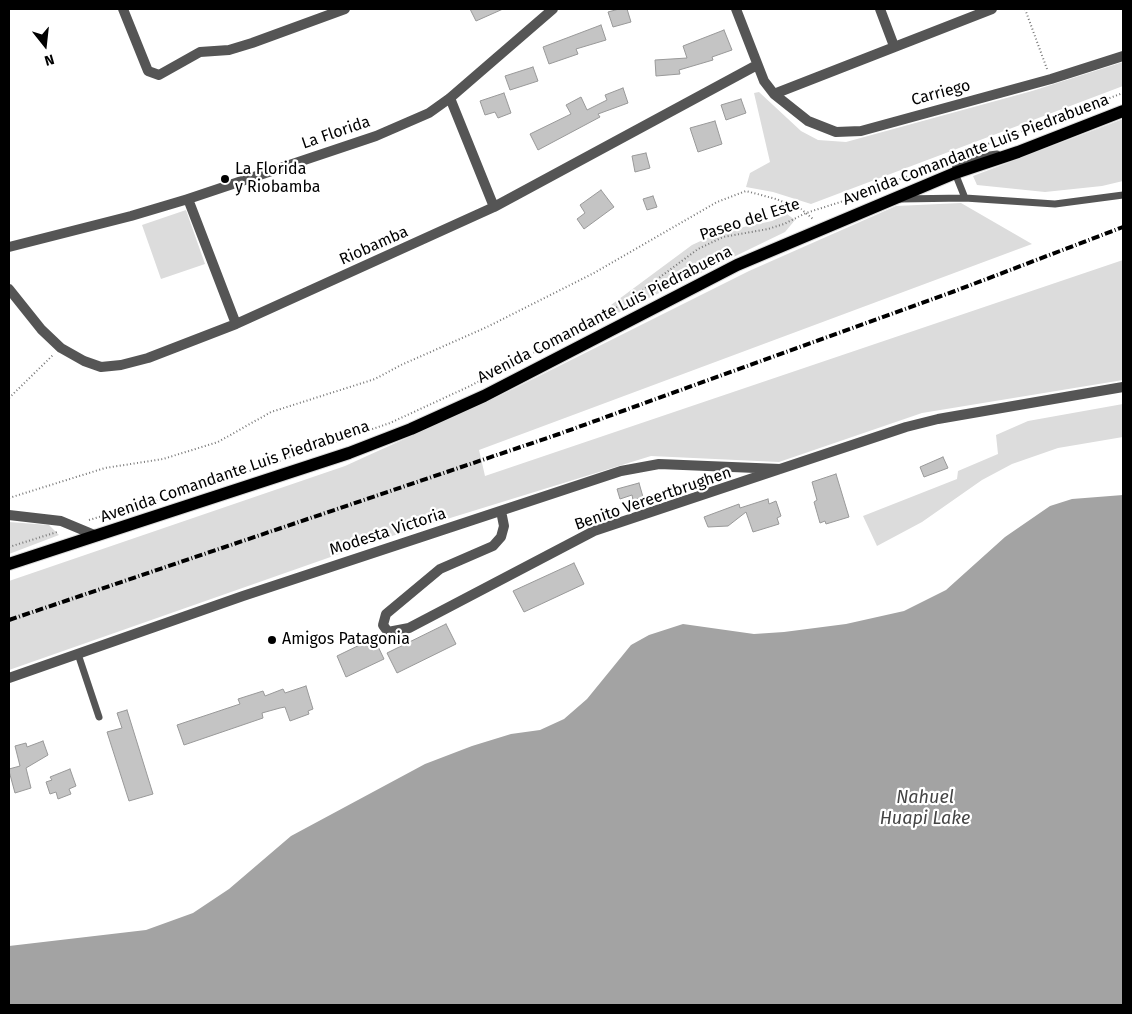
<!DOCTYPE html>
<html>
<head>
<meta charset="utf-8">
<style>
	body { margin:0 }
	#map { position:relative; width:1132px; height:1014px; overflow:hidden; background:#fff; font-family:"Fira Sans",sans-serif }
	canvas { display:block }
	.frame { position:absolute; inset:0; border:10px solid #000; pointer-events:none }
	.north { position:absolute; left:20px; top:20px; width:50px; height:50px; -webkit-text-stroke:4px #fff; paint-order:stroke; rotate:164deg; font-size:14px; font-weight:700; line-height:20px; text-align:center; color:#000 }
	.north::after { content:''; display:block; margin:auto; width:18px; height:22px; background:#000; clip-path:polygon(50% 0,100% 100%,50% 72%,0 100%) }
</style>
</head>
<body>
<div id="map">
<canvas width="1132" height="1014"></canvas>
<div class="frame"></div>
<div class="north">N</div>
</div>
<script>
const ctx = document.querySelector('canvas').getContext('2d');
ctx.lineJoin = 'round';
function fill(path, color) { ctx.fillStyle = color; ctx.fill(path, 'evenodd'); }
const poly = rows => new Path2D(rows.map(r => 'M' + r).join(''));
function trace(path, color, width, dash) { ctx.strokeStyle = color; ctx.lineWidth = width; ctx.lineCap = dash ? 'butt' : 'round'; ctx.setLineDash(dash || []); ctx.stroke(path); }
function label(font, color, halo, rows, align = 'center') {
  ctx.font = font + ' "Fira Sans",sans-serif'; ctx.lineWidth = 4.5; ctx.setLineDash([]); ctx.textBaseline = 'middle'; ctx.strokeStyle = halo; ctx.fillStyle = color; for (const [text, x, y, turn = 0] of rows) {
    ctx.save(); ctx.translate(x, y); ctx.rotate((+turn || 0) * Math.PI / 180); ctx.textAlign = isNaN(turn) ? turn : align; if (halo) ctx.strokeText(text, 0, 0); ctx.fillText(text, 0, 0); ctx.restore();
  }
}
fill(poly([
	[1123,62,1123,86,811,204,773,192,746,187,750,173,770,162,754,93,759,92,801,131,818,140,846,142,1032,91],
	[1123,119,1123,181,1102,186,1045,192,977,185,973,176],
	[961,203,1032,244,479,450,485,476,1123,260,1123,380,922,413,779,462,651,456,379,540,9,670,9,581,345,466,501,395,749,271,896,206],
	[186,210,205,264,161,279,142,225],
	[787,214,795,220,785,232,616,314,611,305,692,245,720,232,772,221],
	[1123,404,1123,437,1058,448,1012,464,982,480,922,522,877,546,863,516,957,479,958,471,998,454,996,435,1028,421],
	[9,522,49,525,59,535,9,554]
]), '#dcdcdc');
fill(poly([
	[1123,495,1123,1005,9,1005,9,946,146,930,193,913,229,889,291,836,425,764,472,746,511,734,540,730,564,719,587,699,631,645,649,635,683,624,754,634,784,632,846,624,904,611,946,590,1005,537,1050,506,1072,499]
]), '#a3a3a3');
const building = poly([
	[470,9,503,9,476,21,470,9],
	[619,9,627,9,631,22,613,27,608,12,619,9],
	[601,25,606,40,576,49,578,54,549,64,543,47,601,25],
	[724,30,732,50,712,57,713,60,679,70,680,74,656,76,655,60,687,58,683,46,724,30],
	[533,67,538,81,510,90,505,76,533,67],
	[623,88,628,103,598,114,600,117,538,150,530,134,571,114,566,105,581,97,587,110,607,100,605,95,623,88],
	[504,93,511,113,498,118,495,112,485,115,480,101,504,93],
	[741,99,746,113,726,120,721,105,741,99],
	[715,121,722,144,698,152,690,128,715,121],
	[646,153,650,168,635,172,632,156,646,153],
	[601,190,614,207,584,229,577,219,585,213,580,205,601,190],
	[653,196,657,207,647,210,643,199,653,196],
	[943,457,948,468,924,477,920,467,943,457],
	[836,474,849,517,826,524,825,521,820,523,814,502,817,500,812,482,836,474],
	[639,483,643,497,633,500,632,495,620,499,617,489,639,483],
	[768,499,769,504,776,501,781,516,777,518,779,524,753,532,746,512,728,526,708,527,704,517,739,504,740,508,768,499],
	[574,563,584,584,524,612,513,591,574,563],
	[446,624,456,644,397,673,387,653,446,624],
	[374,638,384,659,346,677,337,656,374,638],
	[306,686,313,709,308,711,309,714,290,721,285,707,280,708,262,713,263,718,184,745,177,725,240,704,238,699,263,691,265,696,283,689,285,693,306,686],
	[127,710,153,794,129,801,107,732,122,728,117,713,127,710],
	[43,741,48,755,26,768,31,788,15,793,9,771,9,769,20,766,15,746,26,743,27,747,43,741],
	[70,769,76,786,69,789,71,794,58,799,56,792,50,794,46,782,52,780,50,777,70,769]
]);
fill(building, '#c4c4c4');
trace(building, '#999', 1);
const primary = poly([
	[9,564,349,453,411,429,484,396,737,265,955,173,1018,152,1123,111]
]);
trace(primary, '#dbdbdb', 14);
trace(poly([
	[1025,9,1047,69],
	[985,145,1123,93],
	[9,398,54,354],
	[9,498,105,468,163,459,218,442,271,412,375,379,401,365,487,327,592,274,717,202,746,191,776,199,801,209,813,219],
	[89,520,206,486,390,423,470,386,599,318,629,300,698,249,723,237,768,229,784,224,806,213,853,198,877,187,918,173,950,158],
	[9,547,57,532]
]), '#777', 2, [1, 2.5]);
trace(poly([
	[965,198,955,173,956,165,975,157,997,154],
	[900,199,965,198,1055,204,1123,195],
	[78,654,99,717]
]), '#555', 7);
trace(poly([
	[123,9,148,71,159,75,200,52,229,50,252,43,345,9],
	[736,9,764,81,774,94,808,121,836,132,861,131,1051,79,1123,56],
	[880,9,894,46],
	[774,94,992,9],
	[450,98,494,207],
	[188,199,236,324],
	[9,247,131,216,188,199,376,136,429,113,450,98,553,9],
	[9,289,41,329,61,348,84,361,101,367,121,365,148,358,236,324,494,207,757,65],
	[501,511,504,526,501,537,493,546,440,569,386,614,383,625,388,632,409,628,594,531,906,427,938,419,1123,387],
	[9,515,61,521,97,536],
	[9,678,243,596,621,471,659,464,780,469]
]), '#555', 10);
trace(primary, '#000', 12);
trace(poly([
	[9,620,559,434,955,291,1123,227]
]), '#000', 4, [8, 2.5, 1, 2.5]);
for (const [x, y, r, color] of [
	[225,179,5,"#000"],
	[272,640,5,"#000"]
]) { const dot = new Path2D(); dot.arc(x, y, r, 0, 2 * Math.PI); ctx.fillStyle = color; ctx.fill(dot); trace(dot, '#fff', 2); }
label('16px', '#000', '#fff', [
	["Carriego",941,93,-15],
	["La Florida",336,133,-19],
	["Avenida Comandante Luis Piedrabuena",976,150,-21],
	["Paseo del Este",750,220,-18],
	["Riobamba",374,246,-24],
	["Avenida Comandante Luis Piedrabuena",605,315,-27],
	["Avenida Comandante Luis Piedrabuena",235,472,-19],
	["Benito Vereertbrughen",653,499,-19],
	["Modesta Victoria",388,532,-18]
]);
label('16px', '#000', '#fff', [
	["La Florida",235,170],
	["y Riobamba",235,188],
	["Amigos Patagonia",282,640]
], 'left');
label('italic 18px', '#444', '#fff', [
	["Nahuel",925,798],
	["Huapi Lake",925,819]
]);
</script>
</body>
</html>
